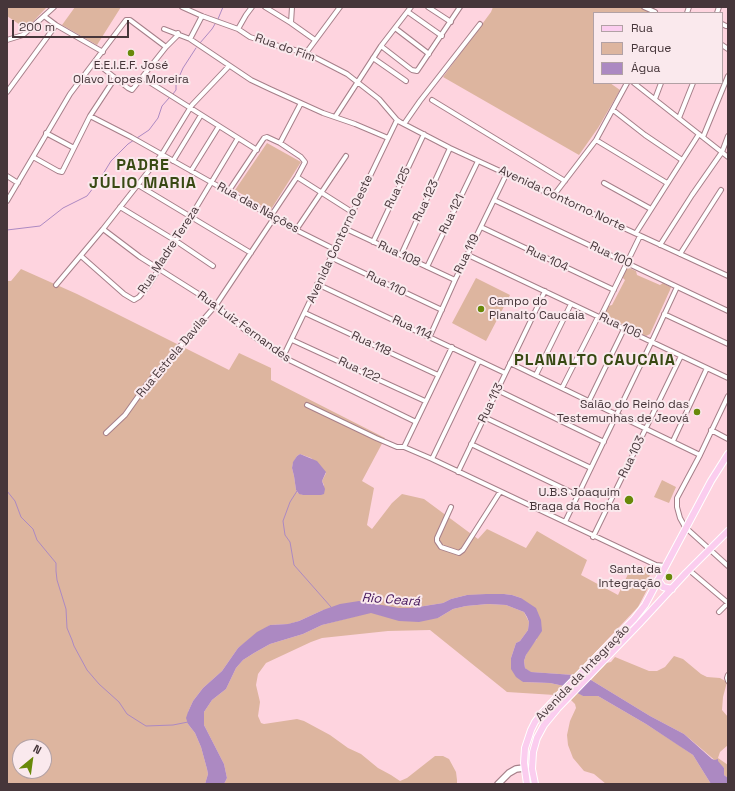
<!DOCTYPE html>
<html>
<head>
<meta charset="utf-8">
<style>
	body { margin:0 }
	#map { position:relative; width:735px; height:791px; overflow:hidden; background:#fed4df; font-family:"Space Grotesk",sans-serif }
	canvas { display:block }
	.frame { position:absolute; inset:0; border:8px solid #46363a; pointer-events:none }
	.legend { position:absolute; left:593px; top:12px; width:130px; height:72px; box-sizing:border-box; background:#fae9ed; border:1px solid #b2a1a5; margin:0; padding:5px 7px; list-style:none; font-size:12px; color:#46363a }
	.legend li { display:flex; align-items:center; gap:8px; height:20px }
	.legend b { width:20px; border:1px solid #b2a1a5 }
	.north { position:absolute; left:12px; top:739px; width:40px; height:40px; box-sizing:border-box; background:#fae9ed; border:1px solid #b2a1a5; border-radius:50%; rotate:29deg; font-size:11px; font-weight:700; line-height:16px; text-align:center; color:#46363a }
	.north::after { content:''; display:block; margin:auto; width:14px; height:18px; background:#688909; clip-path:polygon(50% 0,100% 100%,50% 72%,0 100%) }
	.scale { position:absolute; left:12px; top:20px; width:117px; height:18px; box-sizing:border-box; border:2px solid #46363a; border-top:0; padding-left:5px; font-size:12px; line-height:14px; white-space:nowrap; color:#46363a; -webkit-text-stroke:3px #fae9ed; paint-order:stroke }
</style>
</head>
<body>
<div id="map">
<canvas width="735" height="791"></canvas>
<div class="frame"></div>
<ul class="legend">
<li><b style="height:5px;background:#fbcdef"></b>Rua</li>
<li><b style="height:11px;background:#ddb59f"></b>Parque</li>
<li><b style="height:11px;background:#ac89c2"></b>Água</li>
</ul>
<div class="north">N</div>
<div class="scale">200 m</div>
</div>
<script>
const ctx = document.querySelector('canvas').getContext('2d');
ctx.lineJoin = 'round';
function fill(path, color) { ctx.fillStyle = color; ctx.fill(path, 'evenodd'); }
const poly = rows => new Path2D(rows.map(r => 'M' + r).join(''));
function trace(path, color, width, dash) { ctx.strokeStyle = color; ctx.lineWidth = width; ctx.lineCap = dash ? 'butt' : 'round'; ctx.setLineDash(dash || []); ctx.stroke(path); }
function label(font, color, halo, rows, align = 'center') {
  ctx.font = font + ' "Space Grotesk",sans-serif'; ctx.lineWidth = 4; ctx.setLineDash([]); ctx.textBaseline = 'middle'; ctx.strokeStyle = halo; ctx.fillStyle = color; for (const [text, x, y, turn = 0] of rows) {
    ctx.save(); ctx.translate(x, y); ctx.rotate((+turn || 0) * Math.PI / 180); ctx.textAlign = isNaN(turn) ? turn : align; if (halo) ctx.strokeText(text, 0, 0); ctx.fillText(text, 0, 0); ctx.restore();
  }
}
fill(poly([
	[7,7,47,7,26,29,7,16],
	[75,7,121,7,97,45,62,25],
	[493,7,655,7,653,13,594,13,594,83,610,83,620,90,598,128,579,155,443,77,491,12],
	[267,143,301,162,270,211,235,190],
	[629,268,636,271,637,275,660,285,663,283,671,287,670,290,650,334,646,336,606,316,605,312,608,306,612,305,625,280,622,277,625,270],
	[21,269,77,294,229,370,239,353,271,368,271,380,385,438,362,481,374,488,367,525,372,529,392,503,402,494,424,499,478,539,487,529,526,548,537,531,587,560,581,575,618,595,629,572,648,566,653,568,646,584,649,586,638,607,574,675,530,672,525,668,524,661,526,655,530,647,537,639,521,598,512,595,504,594,467,595,451,599,443,603,412,608,323,610,299,621,289,624,270,625,238,648,222,671,203,688,193,701,188,712,188,724,195,733,201,747,207,769,208,774,205,784,7,784,7,560,8,553,7,550,7,281,11,281],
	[300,454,311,458,326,473,322,481,324,485,321,495,303,495,298,493,296,490,294,476,292,468,293,463,297,456],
	[20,747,44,747,44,771,20,771],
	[476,278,510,295,486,341,452,323],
	[662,480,676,487,669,503,654,497],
	[488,604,506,605,524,612,529,622,528,630,520,641,516,643,511,658,523,682,550,683,564,686,555,695,507,692,430,630,388,631,322,638,311,642,266,663,258,674,256,685,260,702,258,716,261,723,264,724,297,719,304,721,330,735,348,748,361,754,378,768,391,775,400,781,407,778,435,756,443,756,449,759,456,772,457,780,457,783,224,784,227,778,224,764,204,725,204,712,212,700,226,689,236,668,243,660,254,653,270,644,303,634,322,625,371,612,383,616,438,618,453,609,466,606],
	[674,656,683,659,701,674,707,677,720,678,727,682,723,697,722,710,728,717,728,745,720,752,718,758,728,765,728,778,724,775,724,768,684,734,650,716,591,680,606,663,611,662,615,657,649,671,657,671,665,667],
	[577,692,583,696,598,696,646,724,677,744,693,755,711,784,606,784,594,774,584,771,573,758,568,745,567,735,570,721,576,708,575,704,570,699]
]), '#ddb59f');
fill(poly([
	[300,454,317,461,326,472,322,481,325,489,324,494,321,495,303,495,299,494,296,490,294,476,292,468,293,462,297,456],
	[486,594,504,594,512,595,521,598,536,608,541,620,542,631,526,655,524,661,525,668,531,672,574,675,591,680,650,716,684,734,712,759,715,760,718,759,718,761,724,768,724,775,728,778,728,784,711,784,693,755,646,724,598,696,583,696,564,686,550,683,523,682,516,677,511,669,511,658,516,643,520,641,528,630,529,622,527,617,524,612,506,605,488,604,466,606,453,609,438,618,419,622,399,621,371,613,322,625,303,634,270,644,254,653,243,660,236,668,226,689,212,700,204,712,204,725,224,764,227,778,224,784,205,784,208,774,207,769,201,747,195,733,188,724,186,718,188,712,193,701,203,688,222,671,238,648,257,632,270,625,288,624,299,621,323,610,340,604,359,601,399,608,412,608,443,603,451,599,467,595]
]), '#ac89c2');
trace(poly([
	[218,19,223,7],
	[200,43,212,29,215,24],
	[173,94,176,90,176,84,183,68,196,48],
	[137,138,149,130,158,118,162,106,169,98],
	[7,230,40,226,63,208,87,196,100,179,111,161,128,144,134,140],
	[7,491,15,501,21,517,33,529,37,540,56,563,56,571,57,580,66,609,67,628,72,640,74,646,87,670,99,684,119,702,127,714,138,721,146,726,173,725,188,722],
	[297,491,290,502,283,521,285,535,290,542,294,565,331,607]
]), '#ac89c2', 1);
const street = poly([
	[182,7,202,16,238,29,250,37,271,44,306,53,318,59,347,74,379,99,397,120,400,122,450,148,728,276],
	[265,7,291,23,315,40],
	[428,7,451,22],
	[644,7,655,12],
	[408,12,442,36],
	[687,13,689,7],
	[717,13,719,7],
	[44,16,56,25,103,52],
	[291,23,292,7],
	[722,24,726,26],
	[395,28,429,54],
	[164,29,190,39,251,80,270,89,323,113,355,124,388,138],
	[238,29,246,15,252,7],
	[190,39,202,16],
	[7,40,23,35,54,7],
	[722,45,728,49],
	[381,46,411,7],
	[166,47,177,36,178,33],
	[306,53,340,7],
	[373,58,406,81],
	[143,78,257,150],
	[634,83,728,157],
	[7,92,56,25],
	[655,99,661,83],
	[432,100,565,181],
	[613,110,645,135,682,160],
	[90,116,131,137,296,230,334,249],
	[335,117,381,46,412,70,417,71,460,7],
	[679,118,693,83],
	[404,124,420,101,480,24],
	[46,133,74,148],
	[703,137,728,76],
	[596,140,667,183],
	[280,143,301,103],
	[33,157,58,171,62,172,90,116,115,78],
	[173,161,201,115],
	[191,171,219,126],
	[7,176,18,183],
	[297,177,352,212],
	[604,183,651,209],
	[138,185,251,253],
	[228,192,264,138,267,137,280,143,301,157,305,162,297,177,271,216],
	[554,195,596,140,627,83],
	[494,200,728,311],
	[7,201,70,94,126,20,130,20,166,47,132,90,128,88,95,62],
	[120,207,176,241,213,266],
	[481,227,614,290],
	[344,228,455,280],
	[103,229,140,257,216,305,246,331,283,357,416,422],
	[296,230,346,156],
	[636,233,699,134],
	[373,242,424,134],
	[660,245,692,195,722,152,728,136],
	[680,254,721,190],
	[401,255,450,148],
	[468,255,728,378],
	[81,256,124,294,134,300,139,297,149,285,176,241,238,138],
	[330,257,442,310],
	[427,267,478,161],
	[317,284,505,373],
	[56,285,103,229,162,154,192,105,229,66],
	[305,313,438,375],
	[664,314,728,344],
	[600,318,640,236],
	[430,336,455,280,507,173],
	[292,340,425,401],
	[283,357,397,120],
	[510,363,700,455],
	[536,375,571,304],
	[562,388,598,317],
	[497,390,604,442],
	[728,396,700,455,677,498,677,507,680,518,685,527,728,566],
	[589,401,624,329],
	[307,405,376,438,397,447,404,447,432,459,656,565,665,566],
	[484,417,591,468],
	[711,430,728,439],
	[106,433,125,415,147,384,216,305,274,218],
	[673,441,707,368],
	[471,444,577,495],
	[404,447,452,347],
	[432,459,479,361],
	[458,472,545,291],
	[451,507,437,538,437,541,441,547,459,553,463,550,500,492],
	[565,522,652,341,677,287],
	[593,537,681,356],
	[689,570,728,603],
	[719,612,728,603],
	[728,675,727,678,728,681]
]);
const secondary = poly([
	[498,784,509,773,516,769,524,768]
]);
const primary = poly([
	[658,580,663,587,672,589],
	[527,784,524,763,525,748,531,730,535,722,541,714,561,693,634,619,645,605,711,481,728,454],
	[535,784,532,769,533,752,537,738,544,725,558,708,639,624,686,573,728,531]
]);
trace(street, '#a67f89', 6);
trace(secondary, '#a67f89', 8);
trace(primary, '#fff', 8);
trace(street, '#fff', 4);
trace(secondary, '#fff', 5.5);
trace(primary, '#fbcdef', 6);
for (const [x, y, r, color] of [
	[131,53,4,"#688909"],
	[481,309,4,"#688909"],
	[697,412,4,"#688909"],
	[629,500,5,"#688909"],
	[669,577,4,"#688909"]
]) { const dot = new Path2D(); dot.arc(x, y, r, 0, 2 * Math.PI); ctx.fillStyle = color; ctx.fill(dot); trace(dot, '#fae9ed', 1.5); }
label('12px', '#46363a', '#fae9ed', [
	["Rua do Fim",285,48,19],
	["Rua 125",398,188,-65],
	["Avenida Contorno Norte",562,199,25],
	["Rua 123",426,201,-65],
	["Rua das Nações",258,208,29],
	["Rua 121",452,214,-64],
	["Avenida Contorno Oeste",340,239,-65],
	["Rua Madre Tereza",169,250,-57],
	["Rua 108",399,254,25],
	["Rua 119",467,254,-64],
	["Rua 100",611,255,25],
	["Rua 104",547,259,25],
	["Rua 110",386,284,26],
	["Rua 106",620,326,25],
	["Rua Luiz Fernandes",244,327,36],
	["Rua 114",412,328,25],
	["Rua 118",371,344,25],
	["Rua Estrela Davila",172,357,-50],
	["Rua 122",359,370,25],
	["Rua 113",491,403,-64],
	["Rua 103",632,457,-64],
	["Avenida da Integração",583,673,-46]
]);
label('12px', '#46363a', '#fae9ed', [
	["E.E.I.E.F. José",131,66,"center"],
	["Olavo Lopes Moreira",131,80,"center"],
	["Campo do",489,302,"left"],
	["Planalto Caucaia",489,316,"left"],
	["Salão do Reino das",689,405],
	["Testemunhas de Jeová",689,419],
	["U.B.S Joaquim",620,493],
	["Braga da Rocha",620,507],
	["Santa da",661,570],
	["Integração",661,584]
], 'right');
label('italic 13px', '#44165b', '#fae9ed', [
	["Rio Ceará",391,600,4]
]);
ctx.letterSpacing = '1px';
label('bold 16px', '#384913', '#fae9ed', [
	["PADRE",143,166],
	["JÚLIO MARIA",143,184],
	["PLANALTO CAUCAIA",595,361]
]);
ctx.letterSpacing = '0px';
</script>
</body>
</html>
